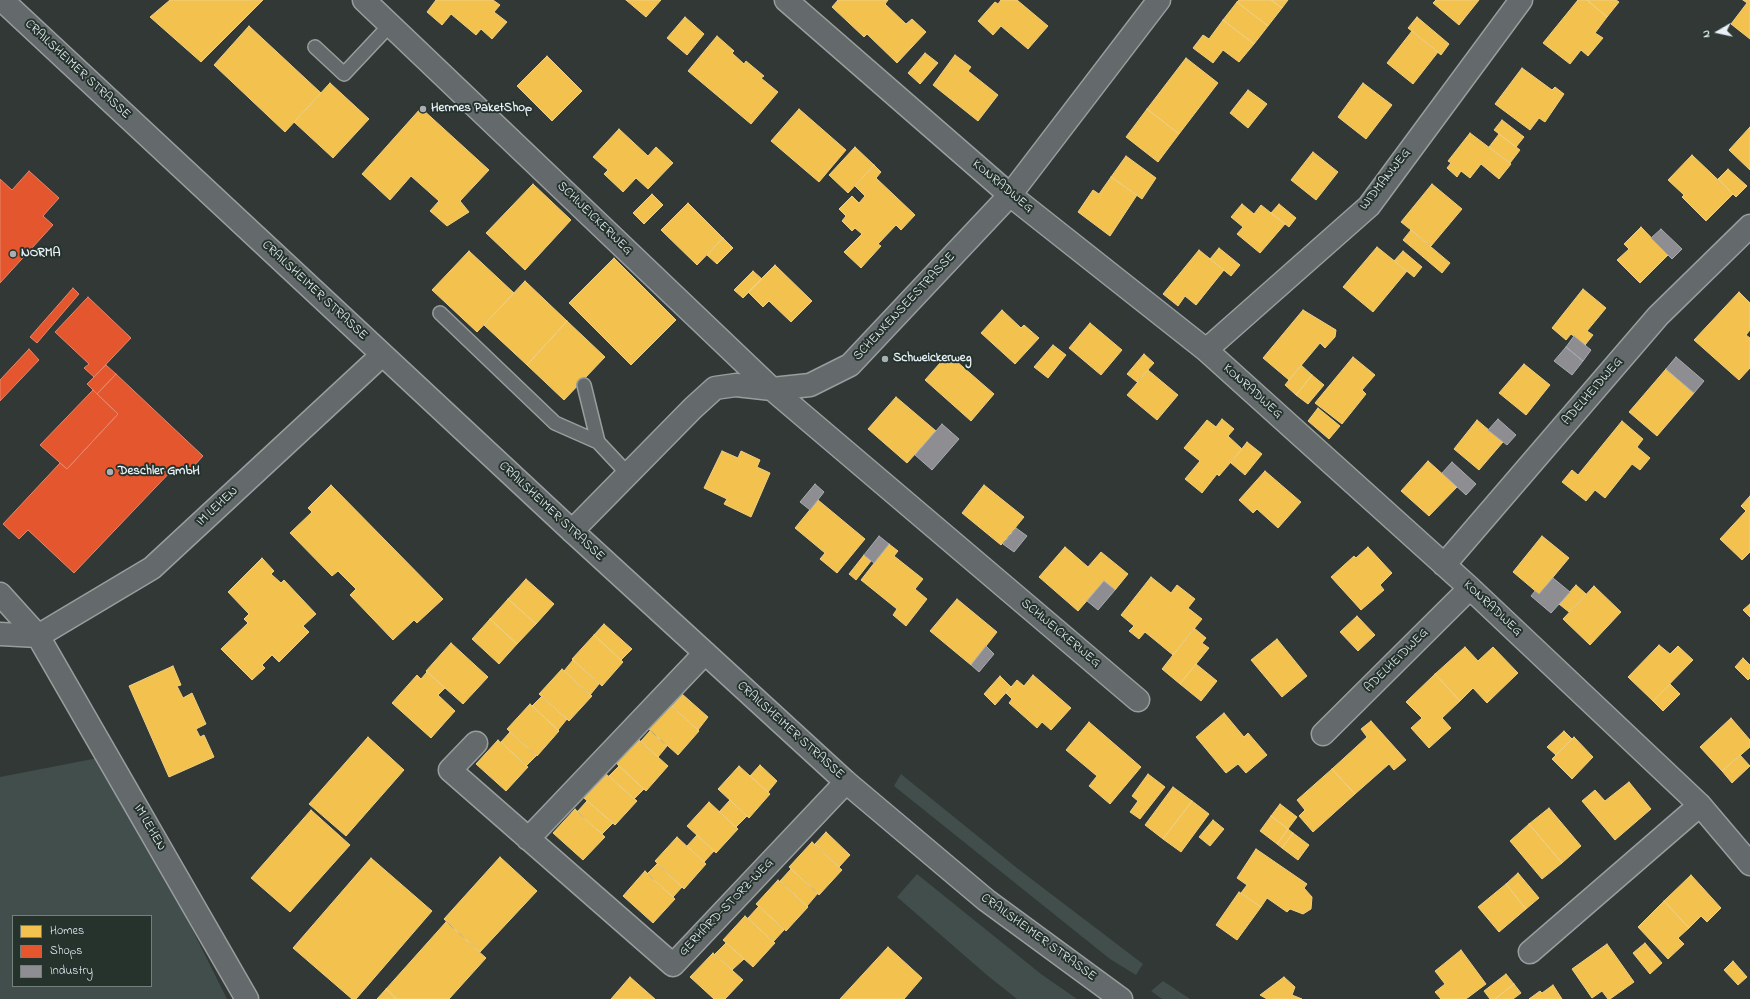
<!DOCTYPE html>
<html>
<head>
<meta charset="utf-8">
<style>
	body { margin:0 }
	#map { position:relative; width:1750px; height:999px; overflow:hidden; background:#313835; font-family:"Indie Flower",sans-serif }
	canvas { display:block }
	.legend { position:absolute; left:12px; top:915px; width:140px; height:72px; box-sizing:border-box; background:#26332d; border:1px solid #747f7e; margin:0; padding:5px 7px; list-style:none; font-size:12px; color:#e8f1f8 }
	.legend li { display:flex; align-items:center; gap:8px; height:20px }
	.legend b { width:20px; border:1px solid #747f7e }
	.north { position:absolute; left:1698px; top:12px; width:40px; height:40px; -webkit-text-stroke:3px #26332d; paint-order:stroke; rotate:261deg; font-size:11px; font-weight:700; line-height:16px; text-align:center; color:#e8f1f8 }
	.north::after { content:''; display:block; margin:auto; width:14px; height:18px; background:#e8f1f8; clip-path:polygon(50% 0,100% 100%,50% 72%,0 100%) }
</style>
</head>
<body>
<div id="map">
<canvas width="1750" height="999"></canvas>
<ul class="legend">
<li><b style="height:11px;background:#f2c14e"></b>Homes</li>
<li><b style="height:11px;background:#e4572e"></b>Shops</li>
<li><b style="height:11px;background:#8d8d92"></b>Industry</li>
</ul>
<div class="north">N</div>
</div>
<script>
const ctx = document.querySelector('canvas').getContext('2d');
ctx.lineJoin = 'round';
function fill(path, color) { ctx.fillStyle = color; ctx.fill(path, 'evenodd'); }
const poly = rows => new Path2D(rows.map(r => 'M' + r).join(''));
function trace(path, color, width, dash) { ctx.strokeStyle = color; ctx.lineWidth = width; ctx.lineCap = dash ? 'butt' : 'round'; ctx.setLineDash(dash || []); ctx.stroke(path); }
function label(font, color, halo, rows, align = 'center') {
  ctx.font = font + ' "Indie Flower",sans-serif'; ctx.lineWidth = 4; ctx.setLineDash([]); ctx.textBaseline = 'middle'; ctx.strokeStyle = halo; ctx.fillStyle = color; for (const [text, x, y, turn = 0] of rows) {
    ctx.save(); ctx.translate(x, y); ctx.rotate((+turn || 0) * Math.PI / 180); ctx.textAlign = isNaN(turn) ? turn : align; if (halo) ctx.strokeText(text, 0, 0); ctx.fillText(text, 0, 0); ctx.restore();
  }
}
fill(poly([
	[103,757,171,887,227,999,0,999,0,777],
	[13,916,151,916,151,986,13,986],
	[901,774,1017,868,1143,964,1136,975,1110,959,894,786],
	[917,874,1041,974,1077,999,1017,999,988,976,897,897],
	[1163,981,1190,999,1162,999,1151,991]
]), '#424e4b');
const homes = poly([
	[170,0,263,0,201,62,150,17,170,0],
	[436,0,493,0,500,5,494,12,507,22,492,39,481,29,476,35,451,14,442,25,427,12,436,0],
	[626,0,661,0,646,17,626,0],
	[838,0,888,0,885,4,906,24,912,19,926,32,897,63,867,34,864,37,832,7,838,0],
	[1001,0,1017,0,1048,26,1028,49,1001,26,993,35,978,21,995,2,998,4,1001,0],
	[1239,0,1271,0,1282,8,1268,26,1237,2,1239,0],
	[1271,0,1288,0,1282,8,1271,0],
	[1436,0,1479,0,1459,25,1433,3,1436,0],
	[1578,0,1587,0,1607,17,1595,33,1603,38,1588,56,1581,50,1570,64,1543,43,1578,0],
	[1587,0,1616,0,1619,2,1607,17,1587,0],
	[1743,0,1750,0,1750,39,1731,24,1747,3,1743,0],
	[1237,2,1268,26,1254,44,1223,20,1237,2],
	[685,17,704,34,687,55,667,38,685,17],
	[1417,17,1449,44,1441,55,1408,28,1417,17],
	[1223,20,1254,44,1239,62,1223,50,1213,63,1193,48,1203,35,1209,39,1223,20],
	[249,26,321,93,285,132,214,65,249,26],
	[1412,31,1438,52,1413,84,1387,63,1412,31],
	[717,36,734,51,732,53,744,64,746,61,764,76,761,78,778,92,751,124,688,71,717,36],
	[925,53,938,63,920,84,908,73,925,53],
	[955,55,971,67,968,71,998,95,978,121,933,85,955,55],
	[547,56,582,91,552,121,517,86,547,56],
	[1186,58,1218,83,1179,134,1147,109,1186,58],
	[1522,68,1552,90,1555,87,1564,94,1545,122,1539,118,1530,130,1495,104,1522,68],
	[330,83,369,119,333,158,294,122,330,83],
	[1363,83,1392,105,1366,139,1338,117,1363,83],
	[1248,90,1267,104,1248,128,1230,113,1248,90],
	[421,108,489,170,460,201,469,212,447,226,430,211,439,201,411,176,390,200,362,174,421,108],
	[799,109,846,150,819,182,771,141,799,109],
	[1147,109,1179,134,1158,162,1126,137,1147,109],
	[1502,120,1524,137,1516,147,1494,130,1502,120],
	[1750,127,1750,170,1729,150,1750,127],
	[619,129,648,156,656,147,673,163,648,189,636,178,623,192,604,174,608,170,593,157,619,129],
	[1470,133,1511,164,1499,179,1481,164,1470,178,1461,171,1457,177,1447,168,1451,163,1448,161,1470,133],
	[1499,134,1520,150,1510,163,1489,147,1499,134],
	[855,147,874,165,848,193,829,175,855,147],
	[1313,152,1338,172,1316,200,1291,180,1313,152],
	[1692,155,1733,194,1706,221,1682,197,1684,195,1668,180,1692,155],
	[1126,156,1156,178,1142,199,1111,177,1126,156],
	[874,165,881,172,876,178,915,215,901,230,896,225,878,244,881,246,861,268,844,252,862,234,855,228,852,231,842,221,846,216,839,209,852,196,859,203,865,196,855,186,874,165],
	[1728,169,1747,186,1736,197,1718,179,1728,169],
	[1111,177,1137,195,1110,236,1078,212,1093,190,1099,194,1111,177],
	[533,184,571,220,525,270,486,233,533,184],
	[1432,184,1462,209,1431,246,1401,222,1432,184],
	[652,194,663,205,644,224,633,213,652,194],
	[688,203,723,238,697,265,661,230,688,203],
	[1242,204,1254,214,1261,205,1285,224,1260,253,1237,234,1243,227,1231,217,1242,204],
	[1279,204,1296,218,1289,227,1271,213,1279,204],
	[1641,227,1668,255,1640,283,1617,260,1629,249,1624,244,1641,227],
	[1411,230,1450,263,1442,273,1403,240,1411,230],
	[723,238,733,248,717,264,707,255,723,238],
	[1377,247,1407,271,1373,312,1343,287,1377,247],
	[1219,248,1240,265,1231,276,1210,259,1219,248],
	[1199,250,1224,270,1196,305,1185,296,1178,306,1163,294,1199,250],
	[469,251,514,293,477,332,432,290,469,251],
	[1403,251,1422,267,1414,277,1394,261,1403,251],
	[614,258,676,320,631,365,569,303,614,258],
	[775,265,812,301,791,322,769,301,763,307,748,292,775,265],
	[753,271,762,279,743,298,734,290,753,271],
	[525,281,567,321,527,365,484,325,525,281],
	[1583,289,1606,308,1587,331,1593,335,1585,345,1571,334,1566,340,1552,328,1583,289],
	[1739,292,1750,303,1750,330,1746,335,1750,338,1750,368,1739,380,1694,340,1739,292],
	[1002,310,1021,328,1024,325,1039,338,1015,364,981,333,1002,310],
	[1303,310,1336,330,1335,337,1325,348,1320,343,1289,380,1263,358,1303,310],
	[567,321,605,357,564,400,527,365,567,321],
	[1090,323,1122,350,1101,375,1069,348,1090,323],
	[1053,345,1066,355,1048,378,1034,367,1053,345],
	[948,354,994,394,971,421,925,380,948,354],
	[1144,354,1154,363,1137,382,1127,374,1144,354],
	[1353,357,1375,375,1362,390,1366,394,1342,424,1315,403,1353,357],
	[1524,364,1550,385,1526,415,1499,393,1524,364],
	[1301,365,1312,375,1296,395,1285,385,1301,365],
	[1666,369,1694,393,1657,436,1629,412,1666,369],
	[1148,370,1178,395,1157,420,1127,395,1148,370],
	[1312,375,1324,385,1308,404,1296,395,1312,375],
	[896,397,936,431,907,463,868,429,896,397],
	[1318,408,1340,426,1329,439,1308,421,1318,408],
	[1222,419,1234,429,1228,436,1242,449,1219,476,1217,474,1202,493,1185,479,1200,461,1184,448,1207,420,1216,427,1222,419],
	[1477,420,1503,442,1479,470,1454,449,1477,420],
	[1622,421,1643,439,1637,447,1650,458,1640,470,1632,464,1605,498,1595,490,1586,501,1562,482,1572,470,1578,475,1622,421],
	[1247,442,1262,454,1245,475,1231,463,1247,442],
	[722,451,738,458,741,451,760,460,757,467,770,473,751,517,724,504,727,499,704,488,722,451],
	[1428,461,1457,487,1429,516,1401,491,1428,461],
	[1265,471,1301,502,1278,528,1257,509,1253,513,1239,500,1265,471],
	[331,485,443,599,417,623,414,620,393,640,350,595,356,589,338,571,332,576,290,533,312,512,308,508,331,485],
	[984,485,1024,517,1001,545,962,513,984,485],
	[1750,496,1750,552,1742,560,1720,539,1746,511,1741,506,1750,496],
	[818,500,865,539,837,573,820,559,825,553,795,528,818,500],
	[1542,536,1569,558,1539,594,1513,572,1542,536],
	[889,544,898,551,894,556,923,579,915,589,927,599,906,626,893,615,897,609,861,580,889,544],
	[1065,547,1088,567,1101,552,1128,574,1115,590,1104,581,1078,611,1039,577,1065,547],
	[1368,547,1392,573,1380,585,1384,590,1361,610,1331,577,1354,556,1356,558,1368,547],
	[864,555,871,561,856,580,849,574,864,555],
	[262,558,274,571,271,574,281,583,284,580,316,614,303,626,309,632,279,662,272,655,262,665,265,668,252,680,221,649,248,623,244,619,249,614,228,592,262,558],
	[1151,577,1171,593,1177,585,1195,599,1188,608,1202,619,1173,655,1145,632,1139,639,1129,631,1134,626,1121,615,1151,577],
	[526,579,554,604,536,624,508,599,526,579],
	[1576,585,1586,594,1569,612,1559,604,1576,585],
	[1594,586,1621,612,1590,645,1563,619,1594,586],
	[508,599,536,624,517,644,490,619,508,599],
	[957,599,997,632,971,665,930,631,957,599],
	[1750,604,1750,617,1743,610,1750,604],
	[1357,616,1375,635,1358,651,1340,632,1357,616],
	[490,619,517,644,499,664,472,639,490,619],
	[604,624,632,649,621,660,594,635,604,624],
	[1194,628,1206,638,1202,643,1209,648,1180,684,1162,669,1194,628],
	[594,635,623,662,602,686,572,659,594,635],
	[1277,639,1307,676,1282,697,1251,660,1277,639],
	[451,643,488,677,463,704,426,671,451,643],
	[1659,645,1670,654,1678,646,1693,660,1653,701,1628,677,1659,645],
	[1465,647,1478,661,1493,647,1518,673,1487,703,1473,688,1460,701,1435,674,1465,647],
	[1743,658,1750,665,1750,678,1748,680,1735,667,1743,658],
	[573,660,599,684,590,695,564,671,573,660],
	[1196,664,1217,681,1201,701,1180,684,1196,664],
	[173,666,181,685,177,686,183,698,192,693,206,724,196,729,200,737,204,735,214,757,169,777,129,686,173,666],
	[562,669,592,696,569,721,539,694,562,669],
	[427,672,445,688,438,695,455,711,431,738,392,703,417,675,421,679,427,672],
	[1435,674,1460,701,1442,718,1451,728,1429,748,1411,728,1422,718,1406,702,1435,674],
	[1033,675,1071,708,1051,730,1042,722,1037,728,1009,703,1012,699,1006,693,1017,680,1024,686,1033,675],
	[1000,676,1011,687,995,705,984,694,1000,676],
	[1670,684,1680,694,1663,711,1653,701,1670,684],
	[682,694,708,717,698,730,672,706,682,694],
	[542,696,567,719,558,730,532,706,542,696],
	[530,704,559,731,537,756,507,729,530,704],
	[669,704,699,731,678,755,648,728,669,704],
	[1224,713,1244,737,1248,733,1267,755,1246,773,1238,764,1226,773,1196,737,1224,713],
	[1731,718,1750,740,1750,747,1722,771,1700,747,1731,718],
	[1371,721,1406,760,1394,770,1389,764,1355,794,1332,769,1367,737,1361,729,1371,721],
	[1089,722,1141,767,1110,804,1089,786,1097,776,1066,750,1089,722],
	[650,731,667,746,658,757,641,741,650,731],
	[1564,731,1572,739,1556,755,1547,747,1564,731],
	[510,732,536,756,526,766,501,742,510,732],
	[368,737,404,770,346,836,309,804,368,737],
	[1574,737,1593,757,1572,779,1552,759,1574,737],
	[638,739,668,766,646,791,616,763,638,739],
	[498,740,528,767,506,791,476,764,498,740],
	[1740,755,1750,766,1732,783,1722,771,1740,755],
	[760,765,777,781,768,792,750,776,760,765],
	[619,766,644,789,634,799,609,776,619,766],
	[739,766,770,794,749,818,718,789,739,766],
	[1332,769,1355,794,1313,832,1299,816,1305,810,1297,800,1332,769],
	[606,774,637,801,615,825,584,798,606,774],
	[1148,774,1165,787,1140,819,1130,812,1138,801,1132,796,1148,774],
	[1629,782,1651,809,1615,840,1582,801,1595,790,1605,801,1629,782],
	[1173,787,1192,801,1163,839,1145,825,1173,787],
	[730,800,747,816,736,827,719,812,730,800],
	[587,801,613,823,602,834,577,812,587,801],
	[1192,801,1209,814,1181,852,1163,839,1192,801],
	[709,802,738,829,716,853,687,826,709,802],
	[1280,804,1297,817,1288,829,1271,816,1280,804],
	[1549,808,1581,846,1562,863,1529,824,1549,808],
	[575,809,605,837,583,860,553,833,575,809],
	[311,810,350,845,290,912,251,878,311,810],
	[1271,816,1288,829,1277,844,1260,831,1271,816],
	[1213,820,1224,829,1210,846,1199,837,1213,820],
	[1529,824,1562,863,1542,879,1510,841,1529,824],
	[1288,829,1293,833,1282,848,1277,844,1288,829],
	[826,832,850,855,839,867,815,844,826,832],
	[1293,833,1309,845,1298,860,1282,848,1293,833],
	[697,835,714,851,704,862,687,846,697,835],
	[677,837,706,864,684,889,655,861,677,837],
	[812,842,842,870,819,895,789,867,812,842],
	[1256,849,1307,884,1304,888,1312,897,1311,909,1303,914,1290,909,1287,912,1267,898,1261,907,1241,893,1247,885,1237,878,1256,849],
	[500,857,537,891,480,952,444,919,500,857],
	[371,858,432,911,356,999,352,999,293,948,371,858],
	[657,864,682,887,673,897,647,874,657,864],
	[791,869,818,893,807,906,780,881,791,869],
	[645,871,675,899,653,923,623,896,645,871],
	[1518,873,1539,898,1526,909,1506,884,1518,873],
	[1691,875,1721,908,1707,922,1701,916,1689,928,1664,901,1691,875],
	[778,880,808,907,786,931,756,904,778,880],
	[1506,884,1526,909,1499,932,1478,907,1506,884],
	[1239,892,1261,907,1237,940,1216,925,1239,892],
	[1664,901,1689,928,1678,938,1684,944,1668,959,1638,927,1664,901],
	[759,906,784,930,773,942,748,918,759,906],
	[745,916,775,943,753,967,723,940,745,916],
	[446,922,486,958,449,999,397,999,386,989,446,922],
	[726,943,744,959,732,970,715,954,726,943],
	[1645,943,1662,963,1650,974,1633,953,1645,943],
	[1607,944,1634,982,1610,999,1608,999,1602,991,1592,998,1572,969,1607,944],
	[888,947,922,978,904,999,840,999,888,947],
	[1461,950,1486,984,1466,999,1441,999,1435,992,1445,984,1435,971,1461,950],
	[713,953,743,980,725,999,714,999,690,977,713,953],
	[1733,961,1747,977,1738,985,1724,970,1733,961],
	[1506,974,1514,984,1495,999,1490,999,1484,991,1506,974],
	[630,977,655,999,611,999,630,977],
	[1284,977,1295,987,1292,995,1302,999,1267,999,1260,995,1284,977],
	[1514,984,1521,993,1513,999,1495,999,1514,984],
	[1553,985,1562,999,1529,999,1540,991,1542,993,1553,985],
	[386,989,397,999,377,999,386,989]
]);
fill(homes, '#f2c14e');
trace(homes, '#efcf81', 1);
const shops = poly([
	[29,171,59,198,43,216,53,225,0,283,0,179,12,190,29,171],
	[73,288,79,294,37,343,30,337,73,288],
	[88,297,131,338,94,377,84,368,89,364,55,332,88,297],
	[29,349,39,360,0,401,0,380,29,349],
	[106,365,116,374,97,394,87,384,106,365],
	[116,374,203,456,185,476,175,467,74,573,28,530,19,539,3,524,60,463,67,469,118,414,97,394,116,374],
	[93,390,118,414,67,469,40,445,93,390]
]);
fill(shops, '#e4572e');
trace(shops, '#e5856b', 1);
const industry = poly([
	[1661,229,1682,249,1672,259,1651,238,1661,229],
	[1574,336,1591,350,1583,361,1566,347,1574,336],
	[1566,347,1583,361,1572,375,1554,361,1566,347],
	[1676,357,1704,381,1694,393,1666,369,1676,357],
	[1498,419,1516,435,1507,445,1488,430,1498,419],
	[942,424,959,439,932,470,915,455,942,424],
	[1452,462,1476,484,1466,495,1442,473,1452,462],
	[815,484,824,492,810,510,800,502,815,484],
	[1016,528,1027,536,1014,552,1003,544,1016,528],
	[879,536,889,544,874,563,864,555,879,536],
	[1553,578,1570,592,1551,613,1531,596,1535,591,1539,594,1553,578],
	[1104,581,1115,590,1098,610,1087,601,1104,581],
	[986,646,994,654,979,672,971,665,986,646]
]);
fill(industry, '#8d8d92');
trace(industry, '#a8abb1', 1);
const lane = poly([
	[315,47,344,74,390,25],
	[440,313,555,423,598,442,628,474],
	[584,385,598,442]
]);
const street = poly([
	[364,0,772,389,1138,700],
	[786,0,1010,195,1206,350,1470,588,1700,805,1750,864],
	[1206,350,1369,206,1521,0],
	[572,531,693,408,715,388,736,385,772,389,810,385,850,365,1010,195,1159,0],
	[1444,565,1658,316,1750,226],
	[0,594,38,636,247,999],
	[0,634,38,636,152,568,382,355],
	[1323,734,1470,588],
	[476,743,450,770,673,965,846,782],
	[528,839,705,653],
	[1530,952,1700,805]
]);
const secondary = poly([
	[2,0,572,531,846,782,986,900,1121,999]
]);
trace(lane, '#989d9e', 16);
trace(street, '#989d9e', 25);
trace(secondary, '#989d9e', 25);
trace(lane, '#646a6b', 13);
trace(street, '#646a6b', 22);
trace(secondary, '#646a6b', 22);
for (const [x, y, r, color] of [
	[423,109,4,"#a8b0b4"],
	[13,254,4,"#a8b0b4"],
	[885,359,4,"#a8b0b4"],
	[110,472,4,"#a8b0b4"]
]) { const dot = new Path2D(); dot.arc(x, y, r, 0, 2 * Math.PI); ctx.fillStyle = color; ctx.fill(dot); trace(dot, '#26332d', 1.5); }
label('13px', '#e8f1f8', '#26332d', [
	["CRAILSHEIMER STRASSE",77,70,43],
	["WIDMANWEG",1386,180,-52],
	["KONRADWEG",1002,187,40],
	["SCHWEICKERWEG",594,219,44],
	["CRAILSHEIMER STRASSE",314,291,43],
	["SCHENKENSEESTRASSE",905,307,-47],
	["KONRADWEG",1252,392,42],
	["ADELHEIDWEG",1593,392,-49],
	["IM LEHEN",218,507,-43],
	["CRAILSHEIMER STRASSE",551,512,43],
	["KONRADWEG",1492,609,43],
	["SCHWEICKERWEG",1060,634,40],
	["ADELHEIDWEG",1397,661,-45],
	["CRAILSHEIMER STRASSE",790,731,42],
	["IM LEHEN",149,828,60],
	["GERHARD-STORZ-WEG",727,908,-46],
	["CRAILSHEIMER STRASSE",1038,938,36]
]);
label('bold 13px', '#e8f1f8', '#26332d', [
	["Hermes PaketShop",431,109],
	["NORMA",21,254],
	["Schweickerweg",893,359],
	["Deschler GmbH",118,472]
], 'left');
</script>
</body>
</html>
